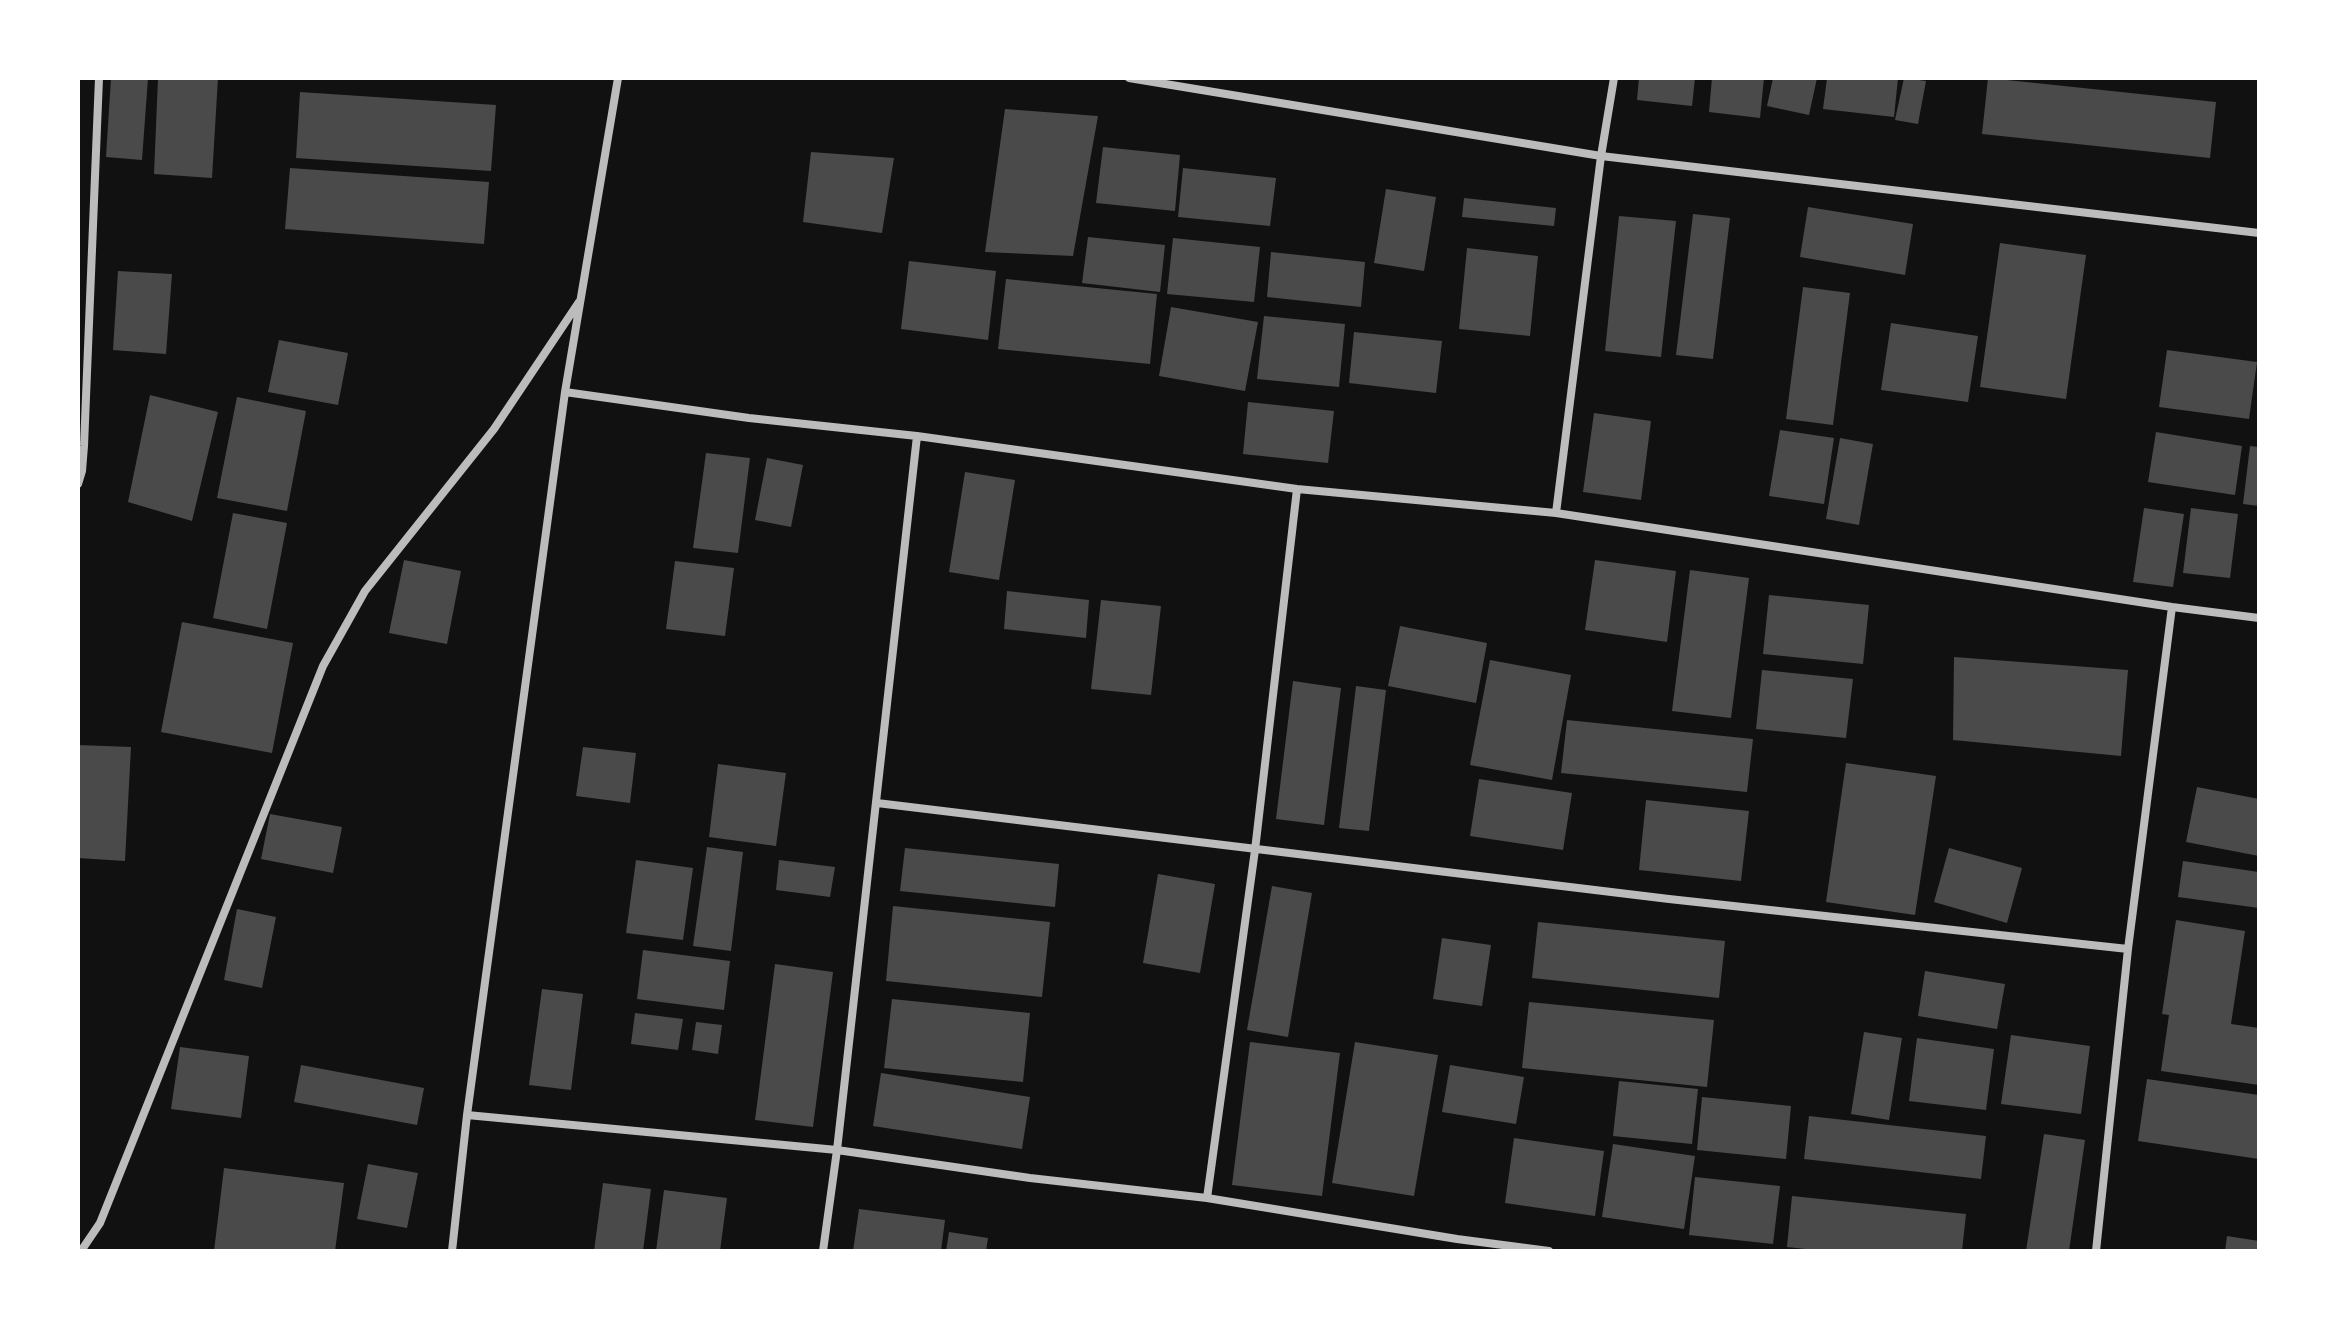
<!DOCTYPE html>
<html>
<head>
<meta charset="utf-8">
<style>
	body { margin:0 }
	#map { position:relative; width:2337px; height:1329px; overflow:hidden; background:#111; font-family:"DM Sans",sans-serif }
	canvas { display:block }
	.frame { position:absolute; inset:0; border:80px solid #fff; pointer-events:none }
</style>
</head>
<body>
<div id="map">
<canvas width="2337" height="1329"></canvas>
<div class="frame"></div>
</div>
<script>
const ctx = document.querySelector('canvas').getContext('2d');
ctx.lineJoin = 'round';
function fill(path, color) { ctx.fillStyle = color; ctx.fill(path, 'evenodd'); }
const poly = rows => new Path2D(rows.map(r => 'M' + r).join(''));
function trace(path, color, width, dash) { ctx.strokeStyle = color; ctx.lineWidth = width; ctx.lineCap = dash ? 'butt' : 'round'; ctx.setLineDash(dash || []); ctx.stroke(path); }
fill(poly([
	[111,78,148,78,142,160,106,157],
	[158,78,218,78,212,178,154,174],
	[1639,78,1695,78,1692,106,1637,100],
	[1712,78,1764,78,1760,118,1709,112],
	[1773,78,1817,78,1809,115,1767,106],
	[1827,78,1898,78,1894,117,1823,109],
	[1904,78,1926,81,1918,124,1895,120],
	[1988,78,2216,102,2210,158,1982,134],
	[300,92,496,105,491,171,296,158],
	[1005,109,1098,116,1073,256,985,252],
	[1103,147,1180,155,1175,211,1096,203],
	[811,152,894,158,882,233,803,222],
	[290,168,489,182,484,244,285,229],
	[1183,168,1276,178,1270,226,1178,217],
	[1386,189,1436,197,1424,271,1374,263],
	[1464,198,1556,208,1554,226,1462,217],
	[1808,207,1913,224,1905,275,1800,257],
	[1693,214,1730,218,1713,359,1676,355],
	[1619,216,1676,221,1661,357,1605,351],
	[1088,237,1165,245,1160,292,1082,283],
	[1173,238,1260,247,1254,302,1167,294],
	[2000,243,2086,255,2066,399,1980,387],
	[1467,248,1538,256,1530,336,1459,329],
	[1271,252,1365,262,1361,307,1267,297],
	[909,261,996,271,988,340,901,329],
	[118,271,172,274,166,354,113,350],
	[1006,279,1157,294,1150,364,998,349],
	[1803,287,1850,293,1833,425,1786,419],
	[1171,307,1258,322,1245,391,1159,376],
	[1264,316,1345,324,1339,387,1257,379],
	[1891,323,1978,336,1968,402,1881,390],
	[1354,332,1442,341,1436,393,1349,383],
	[279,340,348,353,338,405,268,392],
	[2167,350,2257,362,2249,419,2159,407],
	[150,395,218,412,192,521,128,502],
	[237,397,306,411,287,511,217,498],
	[1248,402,1334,411,1328,463,1243,454],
	[1594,413,1651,421,1641,500,1583,492],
	[1780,430,1834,438,1824,504,1769,496],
	[2156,432,2242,446,2235,495,2148,482],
	[1840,438,1873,444,1859,525,1826,519],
	[2250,446,2259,447,2259,506,2243,504],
	[706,453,750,458,738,553,693,548],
	[767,458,803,465,791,527,755,520],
	[965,472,1015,480,999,580,949,572],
	[2144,508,2184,514,2173,587,2133,582],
	[2191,508,2238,514,2230,578,2183,573],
	[233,513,287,523,267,629,213,618],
	[404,560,461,571,447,644,389,633],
	[1595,560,1676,571,1667,642,1585,630],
	[675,561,734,568,725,636,666,629],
	[1690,570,1749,578,1731,718,1672,711],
	[1007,591,1089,600,1086,638,1004,629],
	[1769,595,1869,605,1863,664,1763,654],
	[1101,600,1161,606,1151,695,1091,689],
	[182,622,293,643,272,753,161,732],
	[1400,626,1487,643,1476,703,1388,686],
	[1954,657,2128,670,2121,756,1953,740],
	[1490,660,1571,675,1552,780,1470,765],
	[1762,670,1853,679,1846,738,1756,729],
	[1293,681,1341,688,1324,825,1276,819],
	[1356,686,1386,690,1369,831,1339,828],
	[1567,720,1753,739,1747,792,1561,773],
	[78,745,131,747,125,861,78,858],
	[583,747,636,753,630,803,576,796],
	[1846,763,1936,776,1915,915,1826,902],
	[718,764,786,773,776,846,709,837],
	[1479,779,1572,793,1563,850,1470,836],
	[2197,787,2259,799,2259,856,2186,842],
	[1646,800,1749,811,1741,881,1639,870],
	[270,814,342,827,333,873,261,859],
	[707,847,743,852,731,951,693,946],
	[905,848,1059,864,1055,907,900,891],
	[1949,848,2022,868,2007,923,1934,902],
	[636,860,693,868,683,940,626,933],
	[779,860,835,867,830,897,776,890],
	[2183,861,2259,872,2259,908,2178,897],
	[1158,874,1215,884,1200,973,1143,963],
	[1272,886,1312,893,1288,1037,1247,1030],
	[893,906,1050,922,1042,997,886,981],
	[237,909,276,917,262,988,224,980],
	[2176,920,2245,931,2231,1024,2259,1028,2259,1085,2161,1071,2169,1015,2162,1014],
	[1538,922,1725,941,1719,998,1532,978],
	[1442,938,1491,945,1482,1006,1433,999],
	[643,950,730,961,724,1010,637,999],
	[775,964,833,972,813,1127,755,1120],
	[1925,971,2005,984,1997,1029,1918,1016],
	[542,989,583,994,571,1090,529,1085],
	[892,999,1030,1013,1023,1082,884,1068],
	[1529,1002,1714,1020,1707,1087,1522,1068],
	[635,1013,683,1019,678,1050,631,1044],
	[696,1022,722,1025,718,1054,692,1050],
	[1864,1032,1902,1038,1889,1120,1851,1114],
	[2011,1035,2090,1046,2081,1114,2001,1104],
	[1917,1038,1994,1049,1986,1110,1909,1101],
	[1250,1042,1340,1053,1322,1196,1232,1185],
	[1355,1042,1438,1055,1414,1196,1332,1183],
	[180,1047,249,1056,241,1118,171,1109],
	[301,1065,424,1088,417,1125,294,1102],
	[1450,1065,1524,1077,1516,1124,1442,1112],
	[881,1073,1030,1097,1022,1149,873,1126],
	[2147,1079,2259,1095,2259,1159,2138,1141],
	[1619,1081,1698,1089,1692,1144,1613,1136],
	[1702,1097,1791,1106,1786,1159,1697,1150],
	[1809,1116,1986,1136,1981,1179,1804,1159],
	[2044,1134,2085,1140,2069,1251,2026,1251],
	[1514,1138,1604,1151,1595,1216,1505,1203],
	[1613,1144,1695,1156,1684,1229,1602,1217],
	[368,1164,418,1173,407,1228,357,1219],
	[224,1168,344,1183,335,1251,214,1251],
	[1695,1177,1780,1186,1773,1244,1689,1235],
	[603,1183,651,1189,643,1251,594,1251],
	[664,1190,727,1198,720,1251,656,1251],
	[1792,1196,1966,1214,1962,1251,1823,1251,1787,1247],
	[859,1209,945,1220,941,1251,853,1251],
	[949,1232,988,1238,986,1251,946,1251],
	[2227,1236,2259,1241,2259,1251,2225,1251]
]), '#4a4a4a');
trace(poly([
	[1129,78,1601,156,2259,233],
	[565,392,749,418,917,436,1297,489,1556,513,2172,607,2259,618],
	[78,484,82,471,84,446,99,78],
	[1556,513,1601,156,1614,78],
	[877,803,1669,899,2128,949],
	[467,1115,837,1150,1030,1178,1207,1198,1457,1239,1549,1251],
	[1207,1198,1255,850,1297,489],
	[81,1251,100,1223,323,666,365,591,494,429,579,302],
	[452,1251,467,1115,565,392,618,78],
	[823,1251,837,1150,917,436],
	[2096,1251,2128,949,2172,607]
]), '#bcbcbc', 8);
</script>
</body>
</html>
